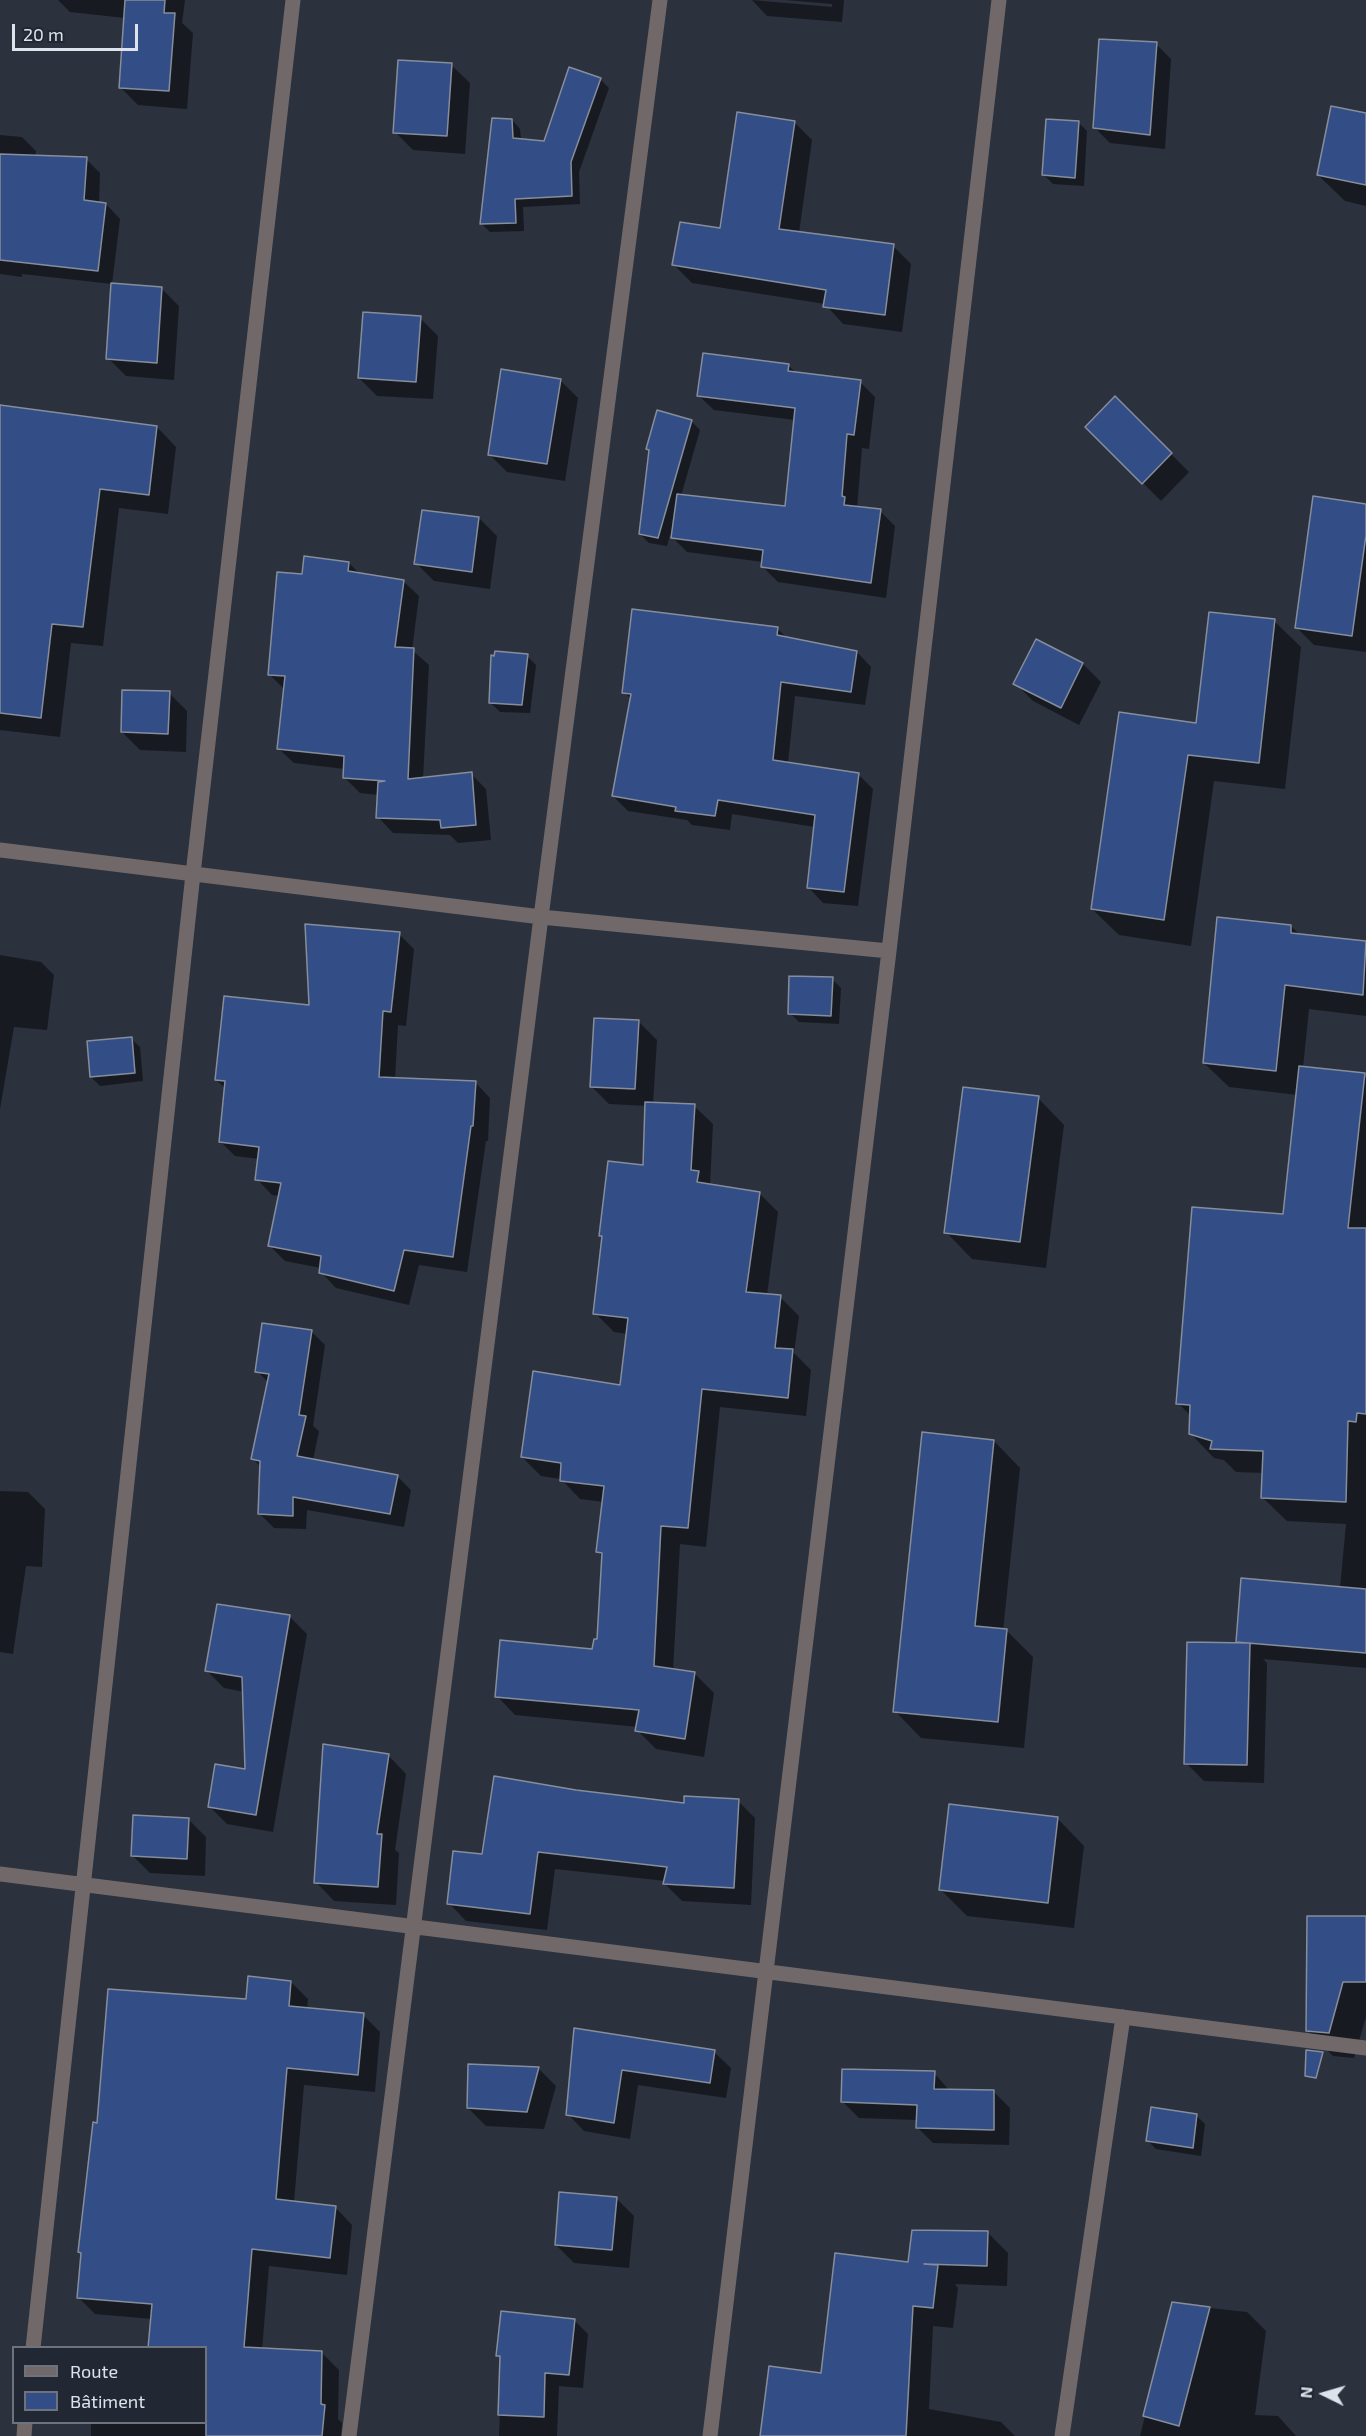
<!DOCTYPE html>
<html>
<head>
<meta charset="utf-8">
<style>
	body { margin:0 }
	#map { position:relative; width:1366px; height:2436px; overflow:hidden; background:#2b313d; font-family:"Exo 2",sans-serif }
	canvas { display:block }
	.legend { position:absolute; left:12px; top:2346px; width:195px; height:78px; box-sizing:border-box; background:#212733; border:2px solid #6d727c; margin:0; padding:8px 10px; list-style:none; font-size:18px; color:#dee2ea }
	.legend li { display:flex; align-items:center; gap:12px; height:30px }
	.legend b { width:30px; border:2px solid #6d727c }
	.north { position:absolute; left:1294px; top:2364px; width:60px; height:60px; -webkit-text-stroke:4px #212733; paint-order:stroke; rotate:275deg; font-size:16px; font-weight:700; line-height:24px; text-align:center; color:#dee2ea }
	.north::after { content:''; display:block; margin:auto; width:21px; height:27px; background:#dee2ea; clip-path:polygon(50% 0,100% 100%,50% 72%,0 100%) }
	.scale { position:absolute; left:12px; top:24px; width:126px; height:27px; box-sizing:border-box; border:3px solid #dee2ea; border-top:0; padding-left:8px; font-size:18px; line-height:21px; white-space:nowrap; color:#dee2ea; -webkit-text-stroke:4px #212733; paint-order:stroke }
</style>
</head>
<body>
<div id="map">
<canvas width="1366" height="2436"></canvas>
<ul class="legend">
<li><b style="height:8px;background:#716969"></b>Route</li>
<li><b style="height:16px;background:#334e87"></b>Bâtiment</li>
</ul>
<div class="north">N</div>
<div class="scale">20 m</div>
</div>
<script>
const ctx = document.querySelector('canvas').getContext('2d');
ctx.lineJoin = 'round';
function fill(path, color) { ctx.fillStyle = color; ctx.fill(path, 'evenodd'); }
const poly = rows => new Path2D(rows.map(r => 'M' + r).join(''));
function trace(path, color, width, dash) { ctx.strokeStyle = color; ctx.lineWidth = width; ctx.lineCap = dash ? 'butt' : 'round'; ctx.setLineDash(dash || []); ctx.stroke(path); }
fill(poly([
	[58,0,185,0,182,23,193,33,187,109,138,105,120,87,125,18,70,12],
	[752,0,832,7,832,4,785,0,844,0,842,22,767,16],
	[1156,44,1171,59,1165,149,1110,143,1095,128],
	[451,65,470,83,465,154,413,150,395,132],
	[600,79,609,88,579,172,580,204,523,207,524,231,490,232,481,223,512,120,520,129,521,140,545,143],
	[1366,115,1366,206,1345,201,1318,175],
	[794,122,812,140,799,233,893,246,911,264,902,332,843,324,825,304,692,283,674,265,721,230],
	[1078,122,1087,131,1084,186,1053,184,1044,175],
	[0,135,22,137,36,151,35,157,86,159,100,173,99,203,106,204,120,219,112,284,22,274,22,277,0,274],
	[161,288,179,306,174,380,126,376,108,358],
	[420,318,438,336,433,399,377,396,359,378],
	[788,365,797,374,860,382,875,397,869,449,862,448,857,508,880,511,895,526,886,598,778,582,763,567,763,562,687,552,670,535,667,546,649,543,640,534,651,452,647,449,691,421,700,430,681,496,786,508,795,420,714,410,698,395],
	[560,380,578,398,565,481,507,472,489,454],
	[1115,398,1189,472,1161,501,1087,427],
	[0,406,157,427,176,447,168,514,119,508,103,646,71,643,60,737,0,730],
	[1366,505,1366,652,1314,645,1296,627],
	[479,518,497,536,490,589,434,581,416,563],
	[349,563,360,574,403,581,419,596,412,650,429,665,423,779,471,774,486,789,491,840,458,843,450,835,393,833,378,817,379,795,360,793,345,778,345,769,294,763,278,748,285,690,269,674,303,576],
	[1274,621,1301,647,1285,789,1214,781,1191,946,1119,935,1092,909,1198,725],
	[777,628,788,639,857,652,871,667,865,705,795,696,788,763,858,774,873,789,858,906,823,903,809,888,815,827,732,814,730,830,692,825,687,820,628,811,613,796,631,699,624,692],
	[1036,641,1083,664,1101,682,1079,725,1033,701,1015,683],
	[527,656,536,665,530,713,500,712,491,703],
	[169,693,187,711,186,752,140,750,122,732],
	[1291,926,1300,935,1366,943,1366,1016,1309,1009,1303,1068,1366,1077,1366,1668,1263,1659,1267,1663,1264,1783,1204,1781,1186,1763,1240,1644,1237,1641,1340,1588,1346,1524,1287,1521,1262,1497,1263,1473,1236,1472,1224,1460,1214,1458,1190,1433,1191,1416,1178,1403,1285,1215,1298,1095,1229,1087,1204,1063],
	[399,934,414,949,406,1026,398,1025,395,1079,475,1082,490,1098,488,1141,486,1141,467,1272,419,1265,409,1305,336,1288,321,1272,321,1268,285,1261,270,1246,280,1196,272,1195,257,1179,259,1159,235,1156,220,1141,226,1089,216,1080,311,1007],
	[0,955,41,962,54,975,47,1030,14,1027,0,1109],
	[832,979,841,988,839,1024,799,1022,790,1013],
	[639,1022,657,1040,653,1104,694,1106,713,1124,710,1185,759,1193,778,1212,767,1295,780,1297,799,1316,794,1353,811,1370,806,1416,720,1407,706,1547,680,1544,673,1671,695,1674,714,1693,704,1757,656,1749,637,1730,638,1727,515,1715,497,1696,594,1650,598,1641,603,1557,598,1552,604,1502,580,1499,561,1479,541,1476,522,1457,622,1386,627,1334,614,1332,595,1313,603,1238,601,1236,644,1167,647,1106,609,1104,591,1086],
	[131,1039,140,1047,143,1081,100,1086,91,1077],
	[1038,1098,1064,1125,1046,1268,972,1259,946,1232],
	[311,1331,325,1345,313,1426,319,1431,313,1460,397,1476,411,1490,404,1527,307,1510,306,1529,274,1528,260,1514,262,1468,252,1458,269,1383,257,1371],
	[994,1441,1020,1468,1003,1631,1007,1631,1033,1657,1024,1748,921,1738,895,1711],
	[0,1491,28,1492,45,1509,42,1567,26,1566,13,1654,0,1652],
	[289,1616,307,1634,273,1832,227,1824,210,1807,247,1771,244,1692,224,1688,207,1671],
	[388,1755,406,1774,395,1850,399,1853,396,1905,334,1901,316,1882],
	[576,1791,685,1804,738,1801,755,1818,751,1905,682,1901,665,1884,666,1881,555,1869,547,1930,466,1921,449,1903,483,1855],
	[188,1819,206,1837,205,1876,150,1873,132,1855],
	[1058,1819,1084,1846,1074,1928,967,1916,940,1889],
	[1366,1918,1366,2017,1354,2058,1333,2056,1307,2030],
	[291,1982,308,1999,307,2009,363,2015,380,2032,375,2092,304,2085,294,2202,335,2207,352,2225,347,2275,269,2266,262,2350,322,2353,339,2370,338,2419,342,2423,341,2436,91,2436,91,2422,206,2422,206,2348,152,2319,95,2314,78,2297,99,2124,247,2000],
	[575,2030,714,2052,731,2068,726,2098,638,2085,630,2139,584,2131,568,2114],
	[538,2068,556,2086,544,2129,486,2126,468,2108],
	[934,2073,950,2091,994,2092,1010,2108,1009,2145,933,2143,917,2127,917,2120,859,2118,843,2102],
	[1196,2115,1205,2124,1201,2156,1156,2149,1147,2140],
	[616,2198,634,2216,629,2268,574,2263,556,2245],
	[987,2232,1008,2253,1007,2286,955,2284,958,2288,953,2328,933,2326,929,2409,1001,2422,1015,2436,762,2436,822,2375,909,2263],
	[1173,2304,1247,2312,1266,2331,1255,2415,1278,2416,1296,2436,1140,2436],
	[574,2320,588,2334,583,2388,559,2386,557,2436,499,2436,502,2359,498,2355]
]), '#0007');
const building = poly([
	[125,0,165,0,164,13,175,13,169,91,119,88,125,0],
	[1099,39,1157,42,1150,135,1093,128,1099,39],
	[398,60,452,63,447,136,393,133,398,60],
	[569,67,601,78,571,162,572,196,515,199,516,223,480,224,492,118,512,119,513,138,544,141,569,67],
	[1331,106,1366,113,1366,185,1317,175,1331,106],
	[737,112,795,121,779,229,894,244,885,315,823,307,826,290,672,265,680,222,720,228,737,112],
	[1046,119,1079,121,1075,178,1042,175,1046,119],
	[0,154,87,157,84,200,106,203,98,271,0,260,0,154],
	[111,283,162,287,157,363,106,359,111,283],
	[363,312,421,316,416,382,358,378,363,312],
	[703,353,789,364,788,371,861,380,854,435,847,434,842,496,845,497,844,505,881,509,871,583,761,567,763,550,671,538,677,494,785,506,795,408,697,396,703,353],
	[501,369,561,379,547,464,488,455,501,369],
	[1115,396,1172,453,1142,484,1085,427,1115,396],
	[0,405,157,426,149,495,100,489,83,627,52,624,41,718,0,713,0,405],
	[657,410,692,420,658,538,639,534,649,450,646,449,657,410],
	[1313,496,1366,504,1366,535,1352,636,1295,628,1313,496],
	[422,510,479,517,472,572,414,564,422,510],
	[304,556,349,562,348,571,404,580,395,647,414,648,408,779,472,772,476,825,441,828,440,820,376,818,378,782,385,781,343,778,344,756,277,749,285,676,268,675,277,572,302,574,304,556],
	[632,609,778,627,777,635,857,651,851,692,781,682,773,760,859,773,844,892,807,888,815,815,718,800,715,816,675,811,676,807,612,796,631,694,622,693,632,609],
	[1209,612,1275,619,1259,763,1188,755,1164,920,1091,909,1119,712,1196,723,1209,612],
	[1036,639,1083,663,1061,708,1013,684,1036,639],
	[495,651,528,654,522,705,489,703,491,655,494,656,495,651],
	[122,690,170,691,168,734,121,732,122,690],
	[1217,917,1291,925,1291,933,1366,941,1363,995,1285,985,1276,1071,1203,1063,1217,917],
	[305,924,400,932,391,1012,383,1011,379,1077,476,1081,473,1126,471,1126,453,1257,404,1250,394,1291,319,1273,321,1256,268,1246,281,1183,255,1180,259,1147,219,1142,225,1081,215,1080,224,996,309,1005,305,924],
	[789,976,833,977,831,1016,788,1014,789,976],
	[594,1018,639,1020,635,1089,590,1087,594,1018],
	[132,1037,135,1073,90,1077,87,1041,132,1037],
	[1299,1066,1365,1073,1348,1228,1366,1228,1366,1414,1357,1413,1356,1422,1348,1421,1346,1502,1261,1498,1263,1451,1210,1449,1212,1441,1189,1434,1190,1405,1176,1404,1192,1207,1283,1214,1299,1066],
	[963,1087,1039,1096,1020,1242,944,1233,963,1087],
	[645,1102,695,1104,691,1170,699,1171,697,1182,760,1192,746,1292,781,1295,775,1348,793,1349,788,1398,702,1389,688,1528,661,1526,654,1666,695,1672,685,1739,635,1731,639,1710,495,1697,500,1640,592,1649,594,1639,597,1639,602,1553,596,1552,604,1486,560,1481,561,1463,521,1457,533,1371,620,1385,628,1318,593,1314,602,1236,599,1236,608,1161,643,1165,645,1102],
	[262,1323,312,1330,299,1415,306,1416,297,1456,398,1475,390,1514,293,1497,293,1516,258,1514,260,1461,251,1459,269,1374,255,1372,262,1323],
	[922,1432,994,1440,975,1626,1007,1629,998,1722,893,1712,922,1432],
	[1241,1578,1366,1589,1366,1653,1236,1642,1241,1578],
	[217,1604,290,1615,256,1815,208,1807,215,1764,245,1769,242,1677,205,1671,217,1604],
	[1187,1642,1250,1643,1247,1765,1184,1764,1187,1642],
	[323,1744,389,1754,377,1834,382,1834,378,1887,314,1883,323,1744],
	[494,1776,576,1790,684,1803,684,1796,739,1799,734,1888,663,1884,667,1867,538,1852,530,1914,447,1904,453,1851,482,1854,494,1776],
	[949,1804,1058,1817,1048,1903,939,1890,949,1804],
	[133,1815,189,1818,187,1859,131,1856,133,1815],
	[1307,1916,1366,1916,1366,1982,1343,1982,1329,2033,1306,2031,1307,1916],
	[248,1976,291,1981,289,2006,364,2013,358,2075,287,2068,276,2199,336,2206,330,2258,252,2249,244,2347,322,2351,321,2404,325,2405,322,2436,206,2436,206,2348,148,2348,152,2304,77,2298,81,2253,78,2252,93,2122,97,2123,108,1989,246,1999,248,1976],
	[574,2028,715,2050,710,2083,622,2070,614,2123,566,2115,574,2028],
	[1306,2050,1323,2052,1316,2078,1305,2076,1306,2050],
	[468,2064,539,2067,527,2112,467,2108,468,2064],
	[842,2069,935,2071,934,2089,994,2090,994,2130,916,2128,917,2105,841,2102,842,2069],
	[1151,2107,1197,2114,1193,2148,1146,2141,1151,2107],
	[559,2192,617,2197,612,2250,555,2245,559,2192],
	[912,2230,988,2231,987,2266,924,2264,938,2265,933,2308,913,2306,906,2436,760,2436,769,2366,821,2373,835,2253,908,2262,912,2230],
	[1172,2302,1210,2307,1179,2426,1143,2416,1172,2302],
	[501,2311,575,2319,569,2375,545,2373,544,2417,498,2415,500,2356,496,2356,501,2311]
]);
fill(building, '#334e87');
trace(building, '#868d9b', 1.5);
trace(poly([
	[0,850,541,917,889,951],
	[0,1874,1366,2048],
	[33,2348,193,874,293,0],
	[24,2436,25,2422],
	[349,2436,541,917,660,0],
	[710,2436,889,951,999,0],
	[1062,2436,1123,2017]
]), '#716969', 15);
</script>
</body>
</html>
